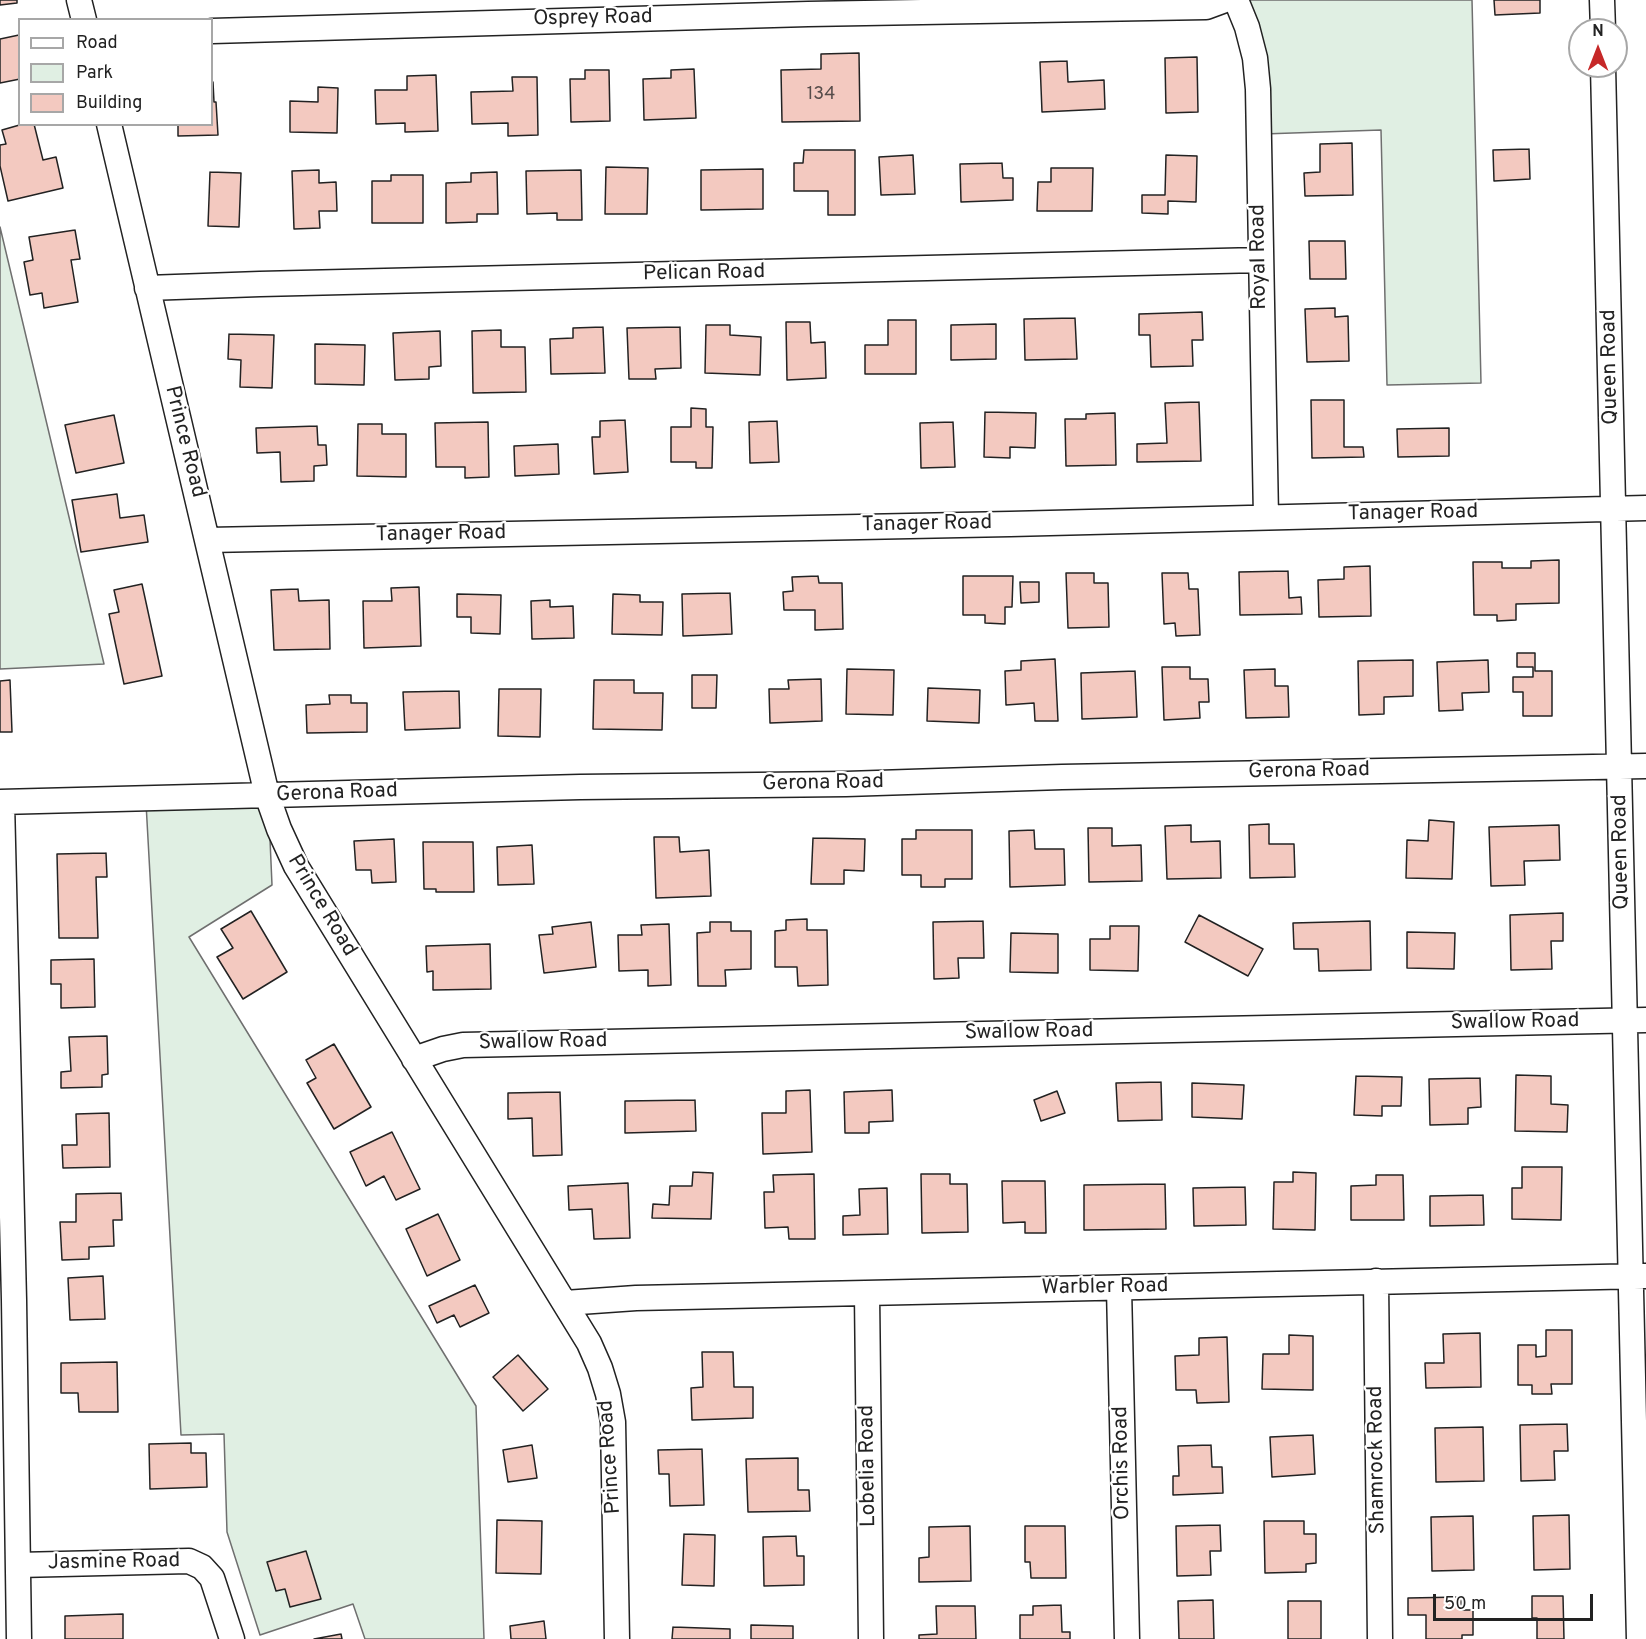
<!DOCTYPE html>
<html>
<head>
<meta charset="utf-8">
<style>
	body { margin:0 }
	#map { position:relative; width:1646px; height:1639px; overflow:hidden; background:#fff; font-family:Overpass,sans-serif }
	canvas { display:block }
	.legend { position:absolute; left:18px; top:18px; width:195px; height:108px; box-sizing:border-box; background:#fff; border:2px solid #a7a7a7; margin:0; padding:8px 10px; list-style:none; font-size:18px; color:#222 }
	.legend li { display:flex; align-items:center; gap:12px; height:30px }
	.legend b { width:30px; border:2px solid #a7a7a7 }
	.north { position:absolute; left:1568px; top:18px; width:60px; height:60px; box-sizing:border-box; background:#fff; border:2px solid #a7a7a7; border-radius:50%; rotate:0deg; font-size:16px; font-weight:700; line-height:24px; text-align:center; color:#222 }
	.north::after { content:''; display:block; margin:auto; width:21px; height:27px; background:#c62828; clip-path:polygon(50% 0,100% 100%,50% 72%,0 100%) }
	.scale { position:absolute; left:1433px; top:1594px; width:160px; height:27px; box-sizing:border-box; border:3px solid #222; border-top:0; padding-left:8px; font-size:18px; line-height:21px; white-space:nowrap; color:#222; -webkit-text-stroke:4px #fff; paint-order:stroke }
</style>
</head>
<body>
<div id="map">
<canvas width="1646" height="1639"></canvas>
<ul class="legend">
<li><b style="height:8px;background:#fff"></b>Road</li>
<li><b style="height:16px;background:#e0efe3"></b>Park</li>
<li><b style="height:16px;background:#f3c9c0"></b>Building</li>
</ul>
<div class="north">N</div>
<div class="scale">50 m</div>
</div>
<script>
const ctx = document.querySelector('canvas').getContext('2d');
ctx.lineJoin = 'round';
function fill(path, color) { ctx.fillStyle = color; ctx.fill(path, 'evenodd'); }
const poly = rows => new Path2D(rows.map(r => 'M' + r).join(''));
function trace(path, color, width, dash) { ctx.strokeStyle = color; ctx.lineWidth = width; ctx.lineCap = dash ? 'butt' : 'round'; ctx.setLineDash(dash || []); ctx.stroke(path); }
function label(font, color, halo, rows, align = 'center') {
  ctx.font = font + ' Overpass,sans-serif'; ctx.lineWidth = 4.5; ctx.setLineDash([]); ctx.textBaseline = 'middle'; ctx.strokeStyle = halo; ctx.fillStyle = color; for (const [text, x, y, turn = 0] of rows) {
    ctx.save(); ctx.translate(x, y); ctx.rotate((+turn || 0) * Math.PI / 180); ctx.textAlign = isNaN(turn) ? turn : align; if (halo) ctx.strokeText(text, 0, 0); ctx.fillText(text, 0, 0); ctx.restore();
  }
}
const green = poly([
	[1232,0,1472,0,1481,383,1387,385,1381,130,1263,134,1232,0],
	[0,227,104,664,0,669,0,227],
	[268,794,272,885,189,937,476,1406,484,1639,365,1639,353,1604,260,1635,227,1532,224,1434,181,1435,146,803,268,794]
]);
fill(green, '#e0efe3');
trace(green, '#6f6f6f', 1.5);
const building = poly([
	[0,0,17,0,17,3,0,5,0,0],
	[1494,0,1540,0,1540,13,1495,15,1494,0],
	[19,35,20,79,0,83,0,39,19,35],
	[859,53,860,121,782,122,781,70,821,69,821,54,859,53],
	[1197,57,1198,112,1166,113,1165,58,1197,57],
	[1067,61,1068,82,1104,80,1105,109,1042,112,1040,62,1067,61],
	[694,69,696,118,644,120,643,79,671,78,671,70,694,69],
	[585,70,609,70,610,121,571,122,570,79,585,79,585,70],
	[436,75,438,131,405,132,405,123,376,124,375,90,407,90,407,76,436,75],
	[512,77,537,77,538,135,508,136,508,123,472,124,471,92,513,91,512,77],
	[212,82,213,82,214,102,216,102,218,135,178,136,178,124,212,124,212,82],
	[318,87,338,88,337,133,290,132,290,101,318,102,318,87],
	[23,124,34,124,43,160,56,157,63,188,8,201,0,166,0,145,6,144,2,130,23,124],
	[1352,143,1353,195,1305,196,1304,173,1320,172,1320,144,1352,143],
	[1529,149,1530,179,1494,181,1493,150,1529,149],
	[804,150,855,150,855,215,828,215,828,191,794,191,794,163,803,163,804,150],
	[913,155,915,194,881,195,879,157,913,155],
	[1166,155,1197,156,1196,202,1168,201,1168,214,1142,213,1142,195,1165,195,1166,155],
	[1002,163,1003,178,1013,178,1013,200,961,202,960,164,1002,163],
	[606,167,648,168,647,214,605,214,606,167],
	[1051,168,1093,168,1092,211,1037,211,1038,182,1051,182,1051,168],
	[763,169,763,209,701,210,701,170,763,169],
	[319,170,319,183,336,182,337,211,319,211,320,228,294,229,292,171,319,170],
	[581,170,582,220,557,220,557,213,527,214,526,171,581,170],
	[210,172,241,173,239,227,208,226,210,172],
	[497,172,498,214,477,214,477,222,446,223,446,183,471,182,471,173,497,172],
	[391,175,423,175,423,223,372,223,372,181,391,181,391,175],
	[75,230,80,259,71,260,78,302,44,308,42,293,30,295,24,262,33,260,29,237,75,230],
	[1309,241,1345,241,1346,279,1310,279,1309,241],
	[1335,308,1335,317,1348,316,1349,361,1307,362,1305,309,1335,308],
	[1202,312,1203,340,1192,340,1193,366,1151,367,1150,335,1139,335,1139,314,1202,312],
	[1075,318,1077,359,1025,360,1024,319,1075,318],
	[888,320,916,320,916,374,865,374,865,345,888,345,888,320],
	[786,322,810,322,811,343,825,342,826,378,787,380,786,322],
	[996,324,996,359,951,360,951,325,996,324],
	[706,325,730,325,730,335,761,337,760,375,705,373,706,325],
	[603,327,605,373,551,374,550,339,573,338,573,328,603,327],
	[680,327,681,368,655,369,656,379,629,379,627,328,680,327],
	[501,330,501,347,525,347,526,392,473,393,472,331,501,330],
	[440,331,441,366,429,367,429,379,395,380,393,333,440,331],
	[229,334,274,335,272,388,240,387,241,360,228,359,229,334],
	[315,344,365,345,364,385,315,384,315,344],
	[1311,400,1344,400,1344,447,1363,447,1364,457,1312,458,1311,400],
	[1199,402,1201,461,1137,462,1137,444,1167,443,1165,403,1199,402],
	[691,408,706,409,706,427,713,427,712,468,696,468,696,462,671,462,671,427,691,427,691,408],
	[985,412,1036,413,1035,448,1010,447,1010,458,984,457,985,412],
	[1115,413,1116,465,1066,466,1065,419,1086,419,1086,414,1115,413],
	[114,415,124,463,76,473,65,425,114,415],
	[625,420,628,472,594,474,592,437,600,437,600,421,625,420],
	[777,421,779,462,750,463,749,422,777,421],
	[488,422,489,477,465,478,465,467,436,467,435,423,488,422],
	[953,422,955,467,921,468,920,423,953,422],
	[358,424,382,424,382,434,406,434,406,477,357,476,358,424],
	[317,426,318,445,326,445,327,465,314,466,314,481,281,482,280,452,257,453,256,428,317,426],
	[1449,428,1449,456,1398,457,1397,429,1449,428],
	[558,444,559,474,515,476,514,446,558,444],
	[117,494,120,518,144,515,148,542,81,552,72,500,117,494],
	[1559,560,1559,603,1516,604,1516,620,1497,621,1497,615,1474,615,1473,562,1502,562,1502,568,1531,568,1531,561,1559,560],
	[1370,566,1371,616,1319,617,1318,580,1344,579,1344,567,1370,566],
	[1288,571,1289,598,1301,597,1302,614,1240,615,1239,572,1288,571],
	[1066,573,1094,573,1094,583,1108,583,1109,627,1068,628,1066,573],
	[1162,573,1188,573,1189,589,1198,589,1200,635,1176,636,1175,623,1164,624,1162,573],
	[818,576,819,583,842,583,843,629,815,630,815,610,784,610,783,592,793,591,792,577,818,576],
	[963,576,1013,576,1012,607,1005,607,1005,624,985,623,985,615,963,615,963,576],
	[1020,582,1039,582,1039,602,1021,603,1020,582],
	[142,584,162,676,124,684,109,614,119,612,114,590,142,584],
	[419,587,421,646,364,648,363,601,392,601,391,588,419,587],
	[298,589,299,601,329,600,330,649,274,650,271,590,298,589],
	[730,593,732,634,683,636,682,594,730,593],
	[457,594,501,595,500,634,471,633,471,617,457,617,457,594],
	[613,594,640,595,640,602,663,602,662,635,612,634,613,594],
	[550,600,550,607,573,606,574,638,532,639,531,601,550,600],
	[1517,653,1535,653,1535,671,1552,671,1552,716,1523,716,1523,692,1513,692,1513,677,1533,677,1533,667,1517,667,1517,653],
	[1055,659,1058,721,1035,721,1034,703,1006,705,1005,671,1021,670,1021,661,1055,659],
	[1413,660,1413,696,1384,697,1384,714,1359,715,1358,661,1413,660],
	[1488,660,1489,692,1462,693,1463,710,1439,711,1437,662,1488,660],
	[1162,667,1190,667,1190,679,1208,679,1209,702,1199,702,1200,718,1164,720,1162,667],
	[847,669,894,670,893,715,846,714,847,669],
	[1275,669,1275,686,1288,686,1289,717,1246,718,1244,670,1275,669],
	[1135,671,1137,717,1082,719,1081,673,1135,671],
	[692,675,717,675,716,708,692,708,692,675],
	[821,679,822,721,770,723,769,689,789,689,788,680,821,679],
	[10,680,12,732,0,732,0,681,10,680],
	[594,680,634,680,634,693,663,693,662,730,593,729,594,680],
	[928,688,980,690,979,723,927,721,928,688],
	[499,689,541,689,540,737,498,736,499,689],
	[459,691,460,728,405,730,403,692,459,691],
	[329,695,351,695,351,703,367,703,367,732,307,733,306,705,330,704,329,695],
	[1429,820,1454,822,1452,879,1406,878,1407,840,1428,841,1429,820],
	[1269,824,1269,844,1294,844,1295,877,1250,878,1249,825,1269,824],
	[1191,825,1191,842,1220,841,1221,878,1167,879,1165,826,1191,825],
	[1559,825,1560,860,1524,861,1525,885,1491,886,1489,827,1559,825],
	[1088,828,1112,828,1112,846,1141,845,1142,881,1089,882,1088,828],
	[916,830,972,830,972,879,945,879,945,887,921,887,921,875,902,875,902,839,916,839,916,830],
	[1034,830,1035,849,1064,849,1065,885,1010,887,1009,831,1034,830],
	[654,837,679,837,680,852,709,850,711,896,656,898,654,837],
	[813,838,865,839,864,871,844,870,844,884,811,884,813,838],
	[394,839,396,882,372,883,371,870,356,870,354,841,394,839],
	[423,842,473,842,474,892,436,892,436,889,424,889,423,842],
	[532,845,534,884,498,885,497,847,532,845],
	[106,853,107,877,96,877,98,938,59,938,57,854,106,853],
	[251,911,287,972,243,999,217,957,233,948,221,929,251,911],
	[1563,913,1563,941,1551,941,1552,969,1511,970,1510,915,1563,913],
	[1199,915,1263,949,1248,976,1185,942,1199,915],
	[807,919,807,930,827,930,828,985,798,986,797,967,775,967,775,931,786,930,786,920,807,919],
	[983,921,984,958,958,958,959,978,934,979,933,922,983,921],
	[1370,921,1371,970,1319,971,1318,949,1294,949,1293,923,1370,921],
	[591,922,596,967,544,973,539,935,553,934,552,927,591,922],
	[710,922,731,922,731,931,751,931,751,969,725,970,726,986,698,986,697,933,710,932,710,922],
	[669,924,671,985,648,986,648,970,619,971,618,935,642,935,641,925,669,924],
	[1110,926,1139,926,1138,971,1090,970,1090,939,1110,939,1110,926],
	[1407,932,1455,933,1454,969,1407,968,1407,932],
	[1011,933,1058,934,1058,973,1010,972,1011,933],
	[490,944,491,989,433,990,433,971,427,972,426,946,490,944],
	[94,959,95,1007,61,1008,61,984,51,984,51,960,94,959],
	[107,1036,108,1074,102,1075,102,1087,61,1088,61,1072,71,1071,69,1037,107,1036],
	[334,1044,371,1107,334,1129,307,1083,316,1078,306,1060,334,1044],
	[1516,1075,1551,1076,1551,1104,1568,1105,1567,1132,1515,1131,1516,1075],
	[1356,1076,1402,1077,1401,1106,1382,1106,1382,1116,1354,1115,1356,1076],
	[1480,1078,1481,1107,1468,1108,1468,1124,1430,1125,1429,1079,1480,1078],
	[1161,1082,1162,1120,1118,1121,1116,1083,1161,1082],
	[1192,1083,1244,1085,1242,1119,1192,1117,1192,1083],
	[810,1090,812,1152,763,1154,762,1113,786,1113,786,1091,810,1090],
	[892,1090,893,1121,869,1122,869,1133,845,1133,844,1092,892,1090],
	[1057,1091,1065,1113,1041,1121,1034,1100,1057,1091],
	[560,1092,562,1155,533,1156,532,1118,508,1119,508,1093,560,1092],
	[695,1100,696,1131,625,1133,625,1101,695,1100],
	[109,1113,110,1167,63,1168,62,1145,77,1145,76,1114,109,1113],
	[392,1132,420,1189,396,1200,384,1176,366,1186,350,1152,392,1132],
	[1522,1167,1562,1167,1561,1220,1512,1219,1512,1188,1522,1188,1522,1167],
	[693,1172,713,1173,711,1219,652,1218,653,1204,669,1205,670,1186,692,1186,693,1172],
	[1293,1172,1316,1173,1315,1230,1273,1229,1274,1182,1293,1182,1293,1172],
	[814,1174,815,1239,789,1239,788,1227,765,1228,764,1192,774,1192,773,1175,814,1174],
	[921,1174,950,1174,950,1184,967,1184,968,1232,922,1233,921,1174],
	[1376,1175,1403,1175,1404,1220,1351,1220,1351,1186,1376,1185,1376,1175],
	[1002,1181,1045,1181,1046,1233,1025,1233,1025,1222,1003,1223,1002,1181],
	[628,1183,630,1238,594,1239,592,1209,569,1210,568,1186,628,1183],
	[1165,1184,1166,1229,1084,1230,1084,1185,1165,1184],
	[1245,1187,1246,1225,1194,1226,1193,1188,1245,1187],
	[887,1188,888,1234,843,1235,843,1216,860,1215,859,1189,887,1188],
	[121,1193,122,1220,113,1220,114,1246,89,1247,89,1259,62,1260,60,1222,76,1222,76,1194,121,1193],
	[1483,1195,1484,1225,1430,1226,1430,1196,1483,1195],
	[438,1214,460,1260,427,1276,406,1229,438,1214],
	[103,1276,105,1319,70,1320,68,1278,103,1276],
	[475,1285,489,1313,460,1327,454,1315,437,1323,429,1306,475,1285],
	[1546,1330,1572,1330,1572,1384,1551,1384,1552,1394,1532,1394,1532,1385,1518,1385,1518,1345,1536,1345,1536,1357,1546,1356,1546,1330],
	[1480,1333,1481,1387,1426,1388,1425,1363,1444,1363,1443,1334,1480,1333],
	[1289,1335,1313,1336,1313,1390,1262,1389,1263,1354,1289,1354,1289,1335],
	[1227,1337,1229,1402,1197,1403,1196,1390,1176,1390,1175,1356,1199,1355,1199,1338,1227,1337],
	[702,1352,733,1352,734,1387,753,1387,753,1418,692,1420,691,1388,703,1387,702,1352],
	[518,1355,548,1389,523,1411,493,1377,518,1355],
	[117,1362,118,1412,79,1412,78,1393,61,1393,61,1363,117,1362],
	[1567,1424,1568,1451,1554,1451,1555,1480,1521,1481,1520,1425,1567,1424],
	[1483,1427,1484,1481,1436,1482,1435,1428,1483,1427],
	[1313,1435,1315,1474,1272,1477,1270,1437,1313,1435],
	[191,1443,191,1453,206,1453,207,1487,150,1489,149,1444,191,1443],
	[532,1445,537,1478,508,1482,503,1450,532,1445],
	[1211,1445,1212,1467,1222,1467,1223,1493,1173,1495,1173,1476,1179,1476,1178,1446,1211,1445],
	[702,1449,704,1505,670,1506,669,1474,659,1474,658,1450,702,1449],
	[798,1458,798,1490,809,1490,810,1511,748,1512,746,1459,798,1458],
	[1569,1515,1570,1569,1534,1570,1533,1516,1569,1515],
	[1473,1516,1474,1570,1432,1571,1431,1517,1473,1516],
	[497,1520,542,1521,541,1574,496,1573,497,1520],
	[1264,1521,1304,1521,1304,1534,1316,1534,1316,1563,1306,1564,1306,1572,1265,1573,1264,1521],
	[1220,1525,1221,1551,1210,1551,1211,1575,1177,1576,1176,1526,1220,1525],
	[970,1526,971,1581,919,1582,919,1558,929,1557,929,1527,970,1526],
	[1025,1526,1065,1526,1066,1578,1031,1578,1030,1562,1025,1562,1025,1526],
	[684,1534,715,1535,714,1586,682,1585,684,1534],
	[796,1536,797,1556,804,1556,804,1585,764,1586,763,1537,796,1536],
	[306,1551,321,1599,290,1607,285,1589,276,1591,267,1562,306,1551],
	[1532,1596,1563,1596,1564,1639,1537,1639,1537,1618,1532,1618,1532,1596],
	[1461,1597,1461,1610,1473,1610,1473,1635,1462,1635,1462,1639,1426,1639,1426,1615,1408,1615,1408,1598,1461,1597],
	[1213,1600,1214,1639,1179,1639,1178,1601,1213,1600],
	[1288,1601,1321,1601,1321,1639,1288,1639,1288,1601],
	[1061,1605,1062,1632,1070,1632,1070,1639,1020,1639,1020,1615,1033,1615,1033,1606,1061,1605],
	[936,1606,975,1606,976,1639,919,1639,919,1635,937,1634,936,1606],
	[123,1614,123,1639,65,1639,65,1616,123,1614],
	[544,1621,546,1639,511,1639,510,1626,544,1621],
	[751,1625,793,1626,793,1639,751,1639,751,1625],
	[673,1627,730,1629,730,1639,672,1639,673,1627],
	[341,1634,342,1639,314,1639,341,1634]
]);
fill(building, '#f3c9c0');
trace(building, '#222', 1.5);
const minor = poly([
	[79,0,84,20],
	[1236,0,1247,27,1255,58,1258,89,1266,517],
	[1602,0,1603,30],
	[212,31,808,14,1206,7,1225,0],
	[1603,66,1639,1639],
	[109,124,267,795,279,829,296,866,589,1343,600,1368,608,1394,613,1422,617,1639],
	[147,288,260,284,1260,260],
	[208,540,1010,524,1646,508],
	[0,802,580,787,846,784,1062,777,1646,766],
	[2,802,14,1300,19,1639],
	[414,1059,443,1049,463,1045,1646,1020],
	[1376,1281,1380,1639],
	[1119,1288,1127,1639],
	[867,1294,871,1639],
	[565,1303,636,1298,1645,1276],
	[18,1565,189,1561,202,1567,212,1578,232,1639]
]);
trace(minor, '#222', 27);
trace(minor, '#fff', 24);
label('18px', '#564c4a', null, [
	["134",821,95]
]);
label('21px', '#222', '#fff', [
	["Osprey Road",593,19,-1],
	["Royal Road",1260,257,-91],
	["Pelican Road",704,274,-1],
	["Queen Road",1611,367,-91],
	["Prince Road",184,442,76],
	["Tanager Road",1413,514,-1],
	["Tanager Road",927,525,-1],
	["Tanager Road",441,535,-1],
	["Gerona Road",1309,772,-1],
	["Gerona Road",823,784,-1],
	["Gerona Road",337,794,-2],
	["Queen Road",1622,852,-91],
	["Prince Road",321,906,59],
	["Swallow Road",1515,1023,-1],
	["Swallow Road",1029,1033,-1],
	["Swallow Road",543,1043,-1],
	["Warbler Road",1105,1288,-1],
	["Prince Road",611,1457,-94],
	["Shamrock Road",1378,1460,-91],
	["Orchis Road",1123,1463,-91],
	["Lobelia Road",869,1466,-91],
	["Jasmine Road",114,1563,-1]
]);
</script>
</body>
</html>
